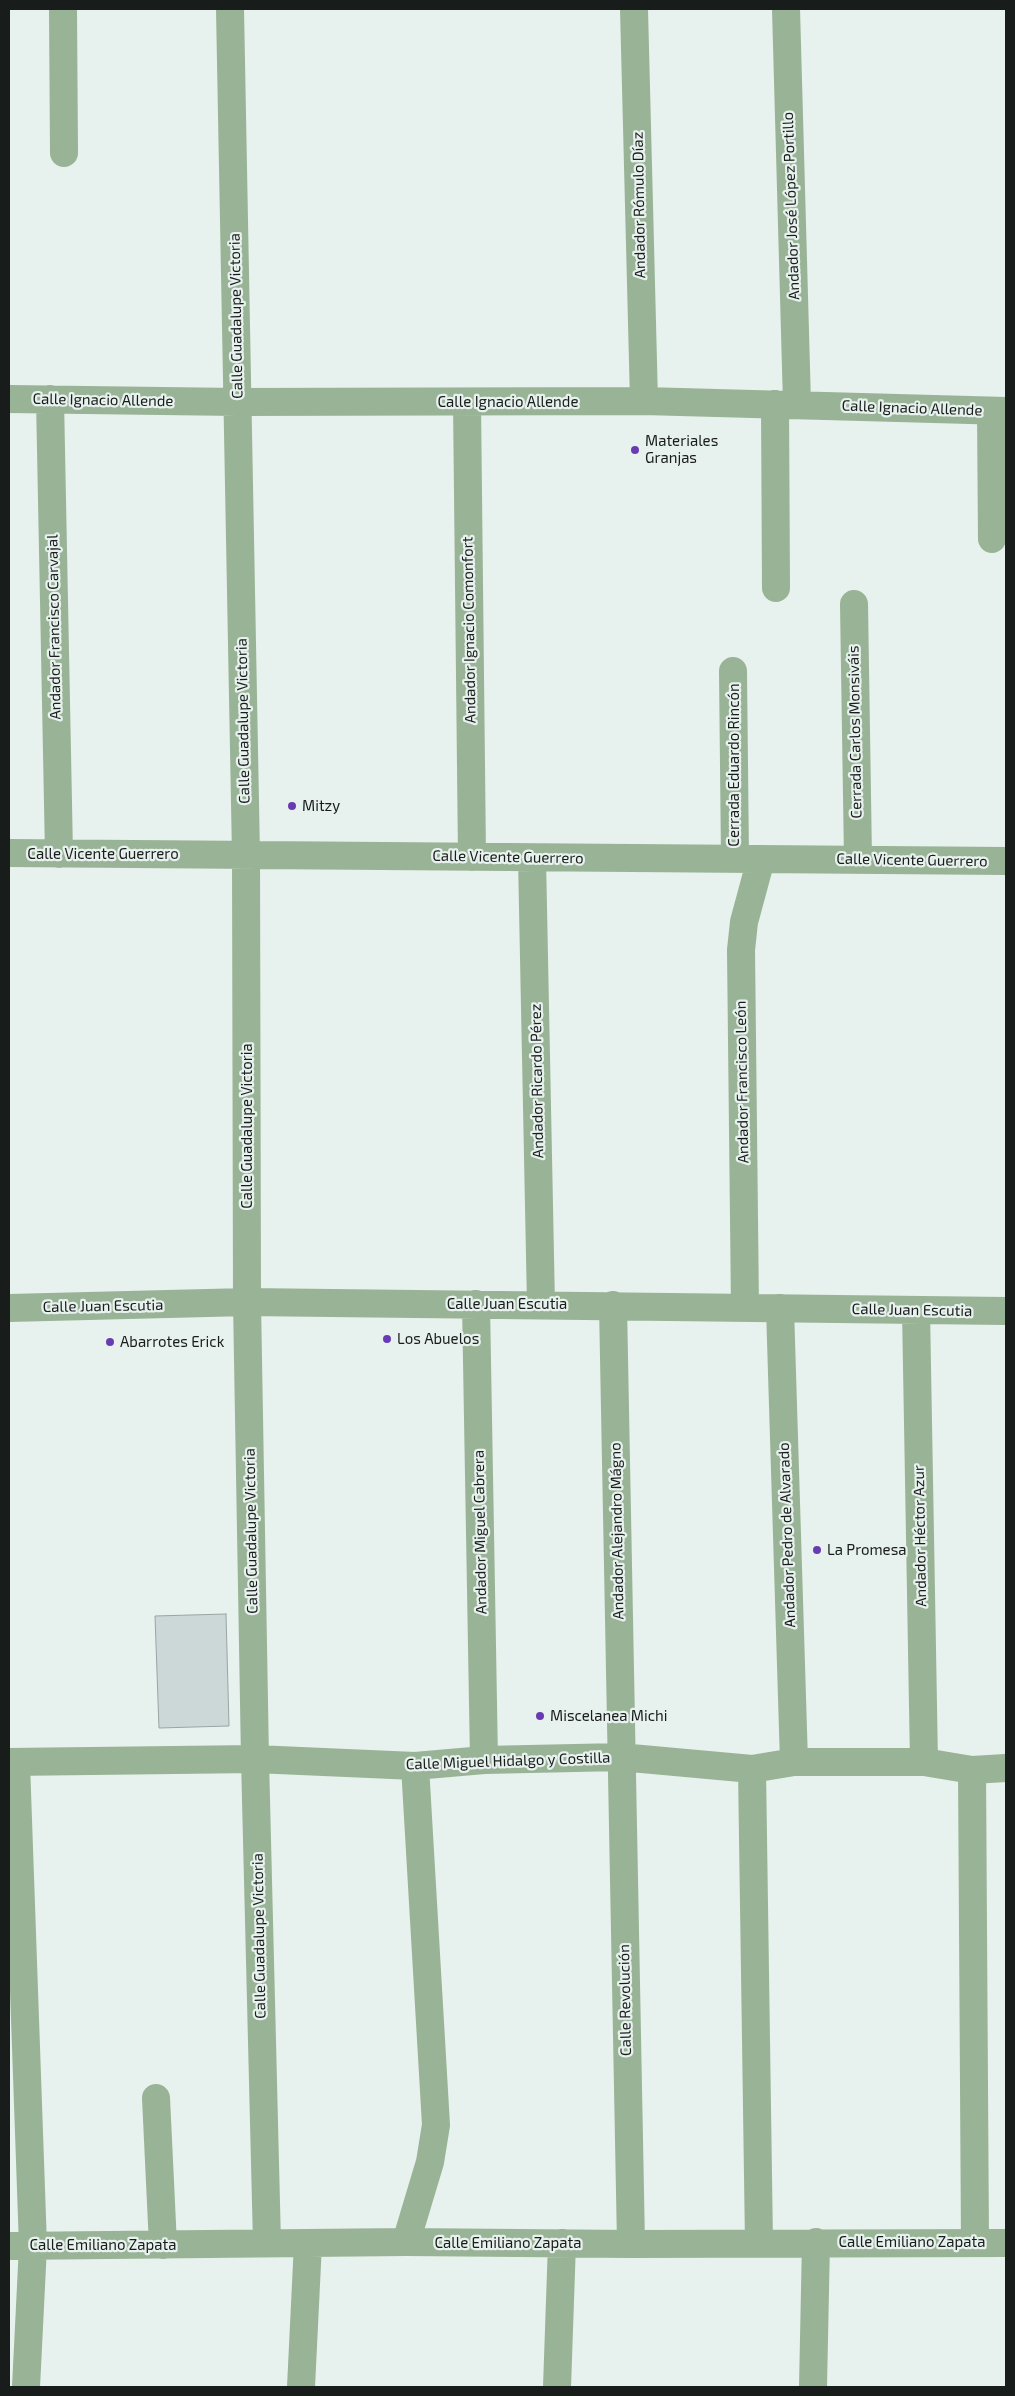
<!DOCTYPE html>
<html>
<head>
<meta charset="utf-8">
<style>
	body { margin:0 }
	#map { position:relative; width:1015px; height:2396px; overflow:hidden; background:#e7f1ed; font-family:"Exo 2",sans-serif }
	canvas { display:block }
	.frame { position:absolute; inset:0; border:10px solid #181c1a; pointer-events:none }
</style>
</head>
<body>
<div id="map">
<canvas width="1015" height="2396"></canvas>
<div class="frame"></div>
</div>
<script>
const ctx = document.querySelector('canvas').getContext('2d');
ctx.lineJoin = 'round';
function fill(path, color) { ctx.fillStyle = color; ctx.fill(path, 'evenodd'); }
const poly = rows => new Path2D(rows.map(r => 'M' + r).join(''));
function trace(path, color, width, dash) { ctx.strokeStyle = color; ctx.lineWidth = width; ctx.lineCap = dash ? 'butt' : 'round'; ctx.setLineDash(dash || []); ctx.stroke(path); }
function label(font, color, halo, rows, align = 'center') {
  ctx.font = font + ' "Exo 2",sans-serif'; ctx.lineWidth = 4.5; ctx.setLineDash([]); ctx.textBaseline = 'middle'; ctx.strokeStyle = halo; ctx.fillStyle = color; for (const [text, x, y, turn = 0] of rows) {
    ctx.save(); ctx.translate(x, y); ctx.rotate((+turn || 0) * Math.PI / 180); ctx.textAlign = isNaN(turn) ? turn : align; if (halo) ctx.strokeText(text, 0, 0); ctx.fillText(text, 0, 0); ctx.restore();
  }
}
const building = poly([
	[226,1614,229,1726,159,1728,155,1616,226,1614]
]);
fill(building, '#ccd7d7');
trace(building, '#99a4a4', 1);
trace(poly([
	[63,9,64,153],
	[230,9,246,855,247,1302,255,1759,267,2243],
	[634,9,644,401],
	[786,9,797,404],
	[9,399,238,402,644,401,1006,411],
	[50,399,59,854],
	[467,403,472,857],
	[775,404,776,588],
	[991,411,992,539],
	[854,604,858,859],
	[733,671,735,859],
	[9,853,1006,861],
	[532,858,541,1305],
	[476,1304,484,1760],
	[613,1305,631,2244],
	[9,1308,247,1302,1006,1311],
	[745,1308,741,950,744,922,761,859],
	[780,1308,794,1762],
	[916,1310,924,1762],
	[9,1762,255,1759,415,1766,484,1760,620,1757,752,1769,794,1762,924,1762,972,1770,1006,1768],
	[16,1763,33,2246,26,2387],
	[752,1769,759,2243],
	[972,1770,975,2242],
	[156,2098,163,2245],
	[406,2242,430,2162,436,2125,415,1766],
	[9,2246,406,2242,631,2244,1006,2243],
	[301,2387,308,2243],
	[557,2387,562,2243],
	[813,2387,816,2242]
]), '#99b396', 28);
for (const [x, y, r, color] of [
	[635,450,5,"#693bb2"],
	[292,806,5,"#693bb2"],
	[387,1339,5,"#693bb2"],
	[110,1342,5,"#693bb2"],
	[817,1550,5,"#693bb2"],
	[540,1716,5,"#693bb2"]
]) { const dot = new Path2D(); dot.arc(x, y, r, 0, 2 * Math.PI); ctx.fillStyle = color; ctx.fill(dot); trace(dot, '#e7f1ed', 2); }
label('15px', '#181c1a', '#e7f1ed', [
	["Andador Rómulo Díaz",639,205,-91],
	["Andador José López Portillo",791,206,-92],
	["Calle Guadalupe Victoria",236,316,-91],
	["Calle Ignacio Allende",103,400,1],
	["Calle Ignacio Allende",508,402],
	["Calle Ignacio Allende",912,408,2],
	["Andador Francisco Carvajal",54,627,-91],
	["Andador Ignacio Comonfort",469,630,-91],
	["Calle Guadalupe Victoria",243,721,-91],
	["Cerrada Carlos Monsiváis",855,732,-91],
	["Cerrada Eduardo Rincón",734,765,-90],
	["Calle Vicente Guerrero",103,854],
	["Calle Vicente Guerrero",508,857,1],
	["Calle Vicente Guerrero",912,860,1],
	["Andador Ricardo Pérez",537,1081,-91],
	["Andador Francisco León",742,1082,-91],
	["Calle Guadalupe Victoria",247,1126,-90],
	["Calle Juan Escutia",507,1304],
	["Calle Juan Escutia",103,1306,-1],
	["Calle Juan Escutia",912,1310,1],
	["Calle Guadalupe Victoria",251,1531,-91],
	["Andador Alejandro Mágno",617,1531,-91],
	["Andador Miguel Cabrera",480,1532,-91],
	["Andador Pedro de Alvarado",787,1535,-92],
	["Andador Héctor Azur",920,1536,-91],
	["Calle Miguel Hidalgo y Costilla",508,1761,-2],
	["Calle Guadalupe Victoria",259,1936,-91],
	["Calle Revolución",625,2000,-91],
	["Calle Emiliano Zapata",912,2242],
	["Calle Emiliano Zapata",508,2243],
	["Calle Emiliano Zapata",103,2245]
]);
label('15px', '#181c1a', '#e7f1ed', [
	["Materiales",645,441],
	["Granjas",645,458],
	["Mitzy",302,806],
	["Los Abuelos",397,1339],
	["Abarrotes Erick",120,1342],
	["La Promesa",827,1550],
	["Miscelanea Michi",550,1716]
], 'left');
</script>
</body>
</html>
